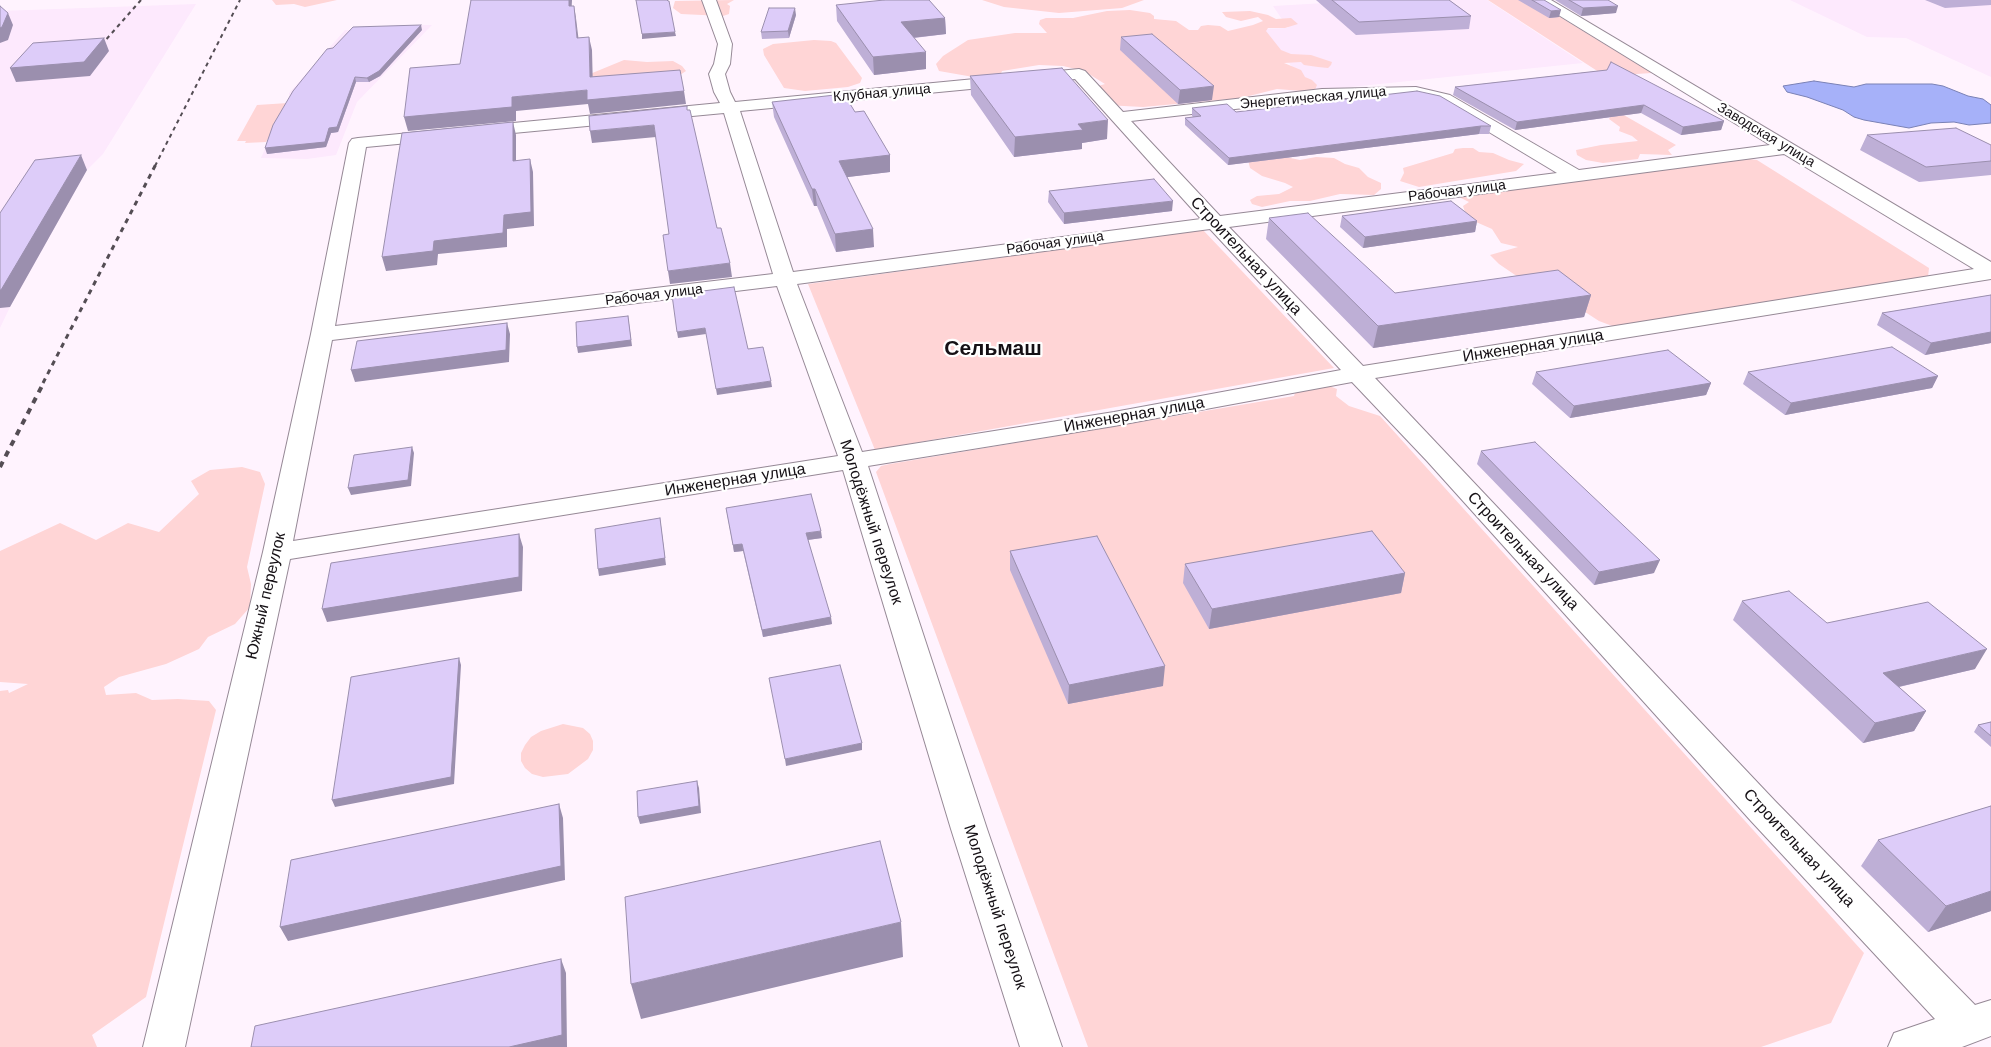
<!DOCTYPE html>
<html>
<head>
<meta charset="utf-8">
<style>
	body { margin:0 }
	canvas { display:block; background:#fff3fe }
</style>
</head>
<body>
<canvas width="1991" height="1047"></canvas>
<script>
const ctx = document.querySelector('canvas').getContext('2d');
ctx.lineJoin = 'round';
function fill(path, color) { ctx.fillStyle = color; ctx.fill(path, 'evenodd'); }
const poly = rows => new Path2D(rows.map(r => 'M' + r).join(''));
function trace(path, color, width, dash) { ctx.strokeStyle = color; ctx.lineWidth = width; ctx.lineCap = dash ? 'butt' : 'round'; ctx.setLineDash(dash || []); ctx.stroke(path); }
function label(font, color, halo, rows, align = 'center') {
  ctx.font = font + ' "Work Sans",sans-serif'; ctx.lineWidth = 4.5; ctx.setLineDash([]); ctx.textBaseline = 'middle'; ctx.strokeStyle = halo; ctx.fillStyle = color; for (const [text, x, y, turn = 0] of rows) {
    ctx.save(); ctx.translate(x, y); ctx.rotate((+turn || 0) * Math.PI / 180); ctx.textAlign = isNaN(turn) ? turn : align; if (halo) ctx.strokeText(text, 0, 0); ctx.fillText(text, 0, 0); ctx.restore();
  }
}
fill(poly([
	[1377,0,1487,0,1583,63,1312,91,1261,29,1288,28,1273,6],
	[1790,0,1991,0,1991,77,1906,38,1867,37],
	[196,4,103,154,87,170,10,307,0,328,0,11],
	[410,25,432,25,357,102,336,155,307,159,261,158,274,128,290,104,289,93,345,30,388,29]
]), '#fde9fd');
fill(poly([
	[272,0,337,0,305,7,294,4,276,5],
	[734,0,727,4,730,6,729,14,723,16,681,14,673,8,675,1],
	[982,0,1144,0,1122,8,1059,13,1004,7],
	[1488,0,1532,0,1652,73,1605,76],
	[1130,10,1150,13,1154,16,1154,19,1176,21,1189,30,1198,30,1201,26,1208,25,1220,26,1228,31,1253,25,1263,21,1258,17,1241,21,1226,17,1222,12,1250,11,1268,15,1276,19,1291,18,1298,24,1285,28,1268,28,1266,31,1281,50,1291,54,1311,55,1332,62,1331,65,1328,68,1318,67,1304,65,1301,62,1284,63,1301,70,1305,77,1312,80,1317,85,1314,92,1277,89,1241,98,1143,107,1105,105,1095,87,1105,84,1084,71,1063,66,1039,65,1002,71,1000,76,979,78,939,71,936,64,943,56,968,40,1015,33,1047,33,1039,24,1040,20,1046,18,1073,18,1107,11],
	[814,40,831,41,836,43,862,78,860,83,848,87,805,91,784,88,764,55,763,49,773,44],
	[624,60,647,62,673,61,682,66,686,71,680,75,573,81],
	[288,103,266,142,245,143,246,141,237,141,257,105],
	[1612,114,1622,114,1676,145,1668,150,1672,155,1640,154,1638,159,1603,163,1586,160,1577,155,1576,150,1601,145,1638,141,1632,136,1619,131,1620,127,1609,119],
	[1463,148,1473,148,1479,152,1493,153,1509,160,1524,164,1516,171,1419,187,1400,181,1404,173,1403,168,1453,153,1455,149],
	[1276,155,1300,160,1316,157,1334,158,1345,164,1359,168,1368,177,1381,183,1381,189,1374,195,1340,194,1310,201,1290,201,1262,207,1252,204,1250,200,1257,196,1279,194,1293,187,1285,183,1262,176,1250,168,1248,160],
	[1742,158,1757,160,1929,268,1928,277,1615,327,1599,321,1582,310,1521,279,1499,264,1490,255,1518,247,1501,243,1492,229,1467,218,1463,206,1469,202,1461,198,1461,195],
	[1203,230,1334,368,875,450,808,284],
	[1324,384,1337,389,1336,396,1349,406,1380,416,1864,953,1831,1023,1761,1047,1088,1047,876,472,881,466,890,464,1294,396,1296,390],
	[242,467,260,472,265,484,247,567,251,584,250,607,235,624,208,637,199,649,166,664,119,677,104,687,106,695,136,693,152,700,178,699,209,701,216,710,146,997,92,1035,97,1047,0,1047,0,691,8,690,9,693,28,684,0,682,0,551,60,523,96,540,128,523,159,532,199,494,191,481,210,470],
	[563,724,583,728,590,734,593,741,593,750,588,759,568,774,543,777,532,774,525,768,521,761,521,753,525,745,531,737,541,731]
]), '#ffd5d6');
const water = poly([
	[1814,81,1854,87,1866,84,1932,84,1943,86,1968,96,1983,99,1991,105,1991,123,1969,125,1954,122,1931,123,1909,128,1864,120,1854,117,1843,110,1807,97,1787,92,1783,86,1814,81]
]);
fill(water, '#a6b1f9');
trace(water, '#7a81b5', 1);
const minor = poly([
	[702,0,716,0,732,44,730,64,725,74,730,92,735,102,1079,69,1085,71,1123,112,1322,89,1416,87,1450,95,1579,170,1770,145,1534,0,1551,0,1991,262,1991,279,1375,378,1775,801,1975,1005,1991,1000,1991,1036,1962,1047,1888,1047,1894,1033,1935,1019,1751,821,1427,461,1352,382,1114,426,868,466,987,829,1062,1047,1020,1047,951,829,843,470,290,559,185,1047,143,1047,263,552,311,334,349,143,352,139,358,138,720,103,714,92,709,74,714,64,718,44,702,0],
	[1075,79,1201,219,793,272,740,111,1075,79],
	[1395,96,1416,97,1439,102,1557,173,1220,216,1131,121,1322,99,1395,96],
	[724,113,773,274,335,326,366,147,724,113],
	[1784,154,1974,269,1363,366,1229,227,1784,154],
	[1210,229,1341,370,1114,412,862,452,797,284,1210,229],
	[777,286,838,456,293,541,332,340,777,286]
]);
trace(minor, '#968996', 2);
fill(minor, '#fff');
trace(poly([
	[96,51,141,0],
	[155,166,240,0]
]), '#544d54', 2, [4, 4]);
trace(poly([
	[43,383,156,164]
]), '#544d54', 3, [5, 5]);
trace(poly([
	[0,467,44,382]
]), '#544d54', 4, [6, 6]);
fill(poly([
	[1316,0,1449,0,1471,16,1469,29,1356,35],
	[1518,0,1544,0,1559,17,1549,18],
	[1555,0,1608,0,1616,13,1581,16],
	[1925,0,1991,0,1991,5,1945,8],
	[836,5,945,18,946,34,914,38,926,69,874,75,837,21],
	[796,15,789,38,762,39,761,32],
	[422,30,380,76,369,82,356,82,338,132,331,133,326,147,267,154,333,48],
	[1121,37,1212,100,1178,104,1120,50],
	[1607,70,1724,121,1721,130,1681,135,1641,113,1515,130,1453,95,1455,87],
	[970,76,1107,139,1082,143,1082,149,1014,157,971,95],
	[772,102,855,112,890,155,890,172,847,177,874,247,836,252,817,206,814,206,774,117],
	[1192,108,1236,112,1491,126,1489,134,1479,134,1228,165,1185,125,1185,118,1193,117,1192,116],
	[1867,135,1991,145,1991,175,1919,182,1860,150],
	[1049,191,1172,211,1064,224,1048,202],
	[1342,216,1477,221,1475,232,1363,248,1340,227],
	[1269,218,1395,293,1591,295,1584,317,1373,348,1266,239],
	[1991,295,1991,343,1925,355,1877,325,1882,313],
	[1536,372,1711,383,1706,395,1570,418,1532,384],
	[1748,372,1938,376,1932,388,1785,415,1743,384],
	[1481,451,1654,573,1594,585,1477,464],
	[726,508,822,538,808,540,832,624,763,637,743,551,734,552],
	[1010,551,1163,686,1068,704,1010,570],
	[1185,564,1405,573,1401,593,1209,629,1183,583],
	[1742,601,1827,623,1975,669,1899,687,1926,711,1914,731,1863,743,1733,620],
	[1991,722,1991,747,1974,732,1978,725],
	[1991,806,1991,911,1928,932,1861,866,1878,840]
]), '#beafd6');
fill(poly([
	[569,0,572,0,571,19,569,6],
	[574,6,576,18,580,51,577,38],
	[1618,6,1616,13,1581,16,1583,8],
	[795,8,796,15,789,38,788,31],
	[1561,10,1559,17,1549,18,1551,11],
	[8,13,13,25,8,40,0,43,0,28],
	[945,18,946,34,902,39,901,22],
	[421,25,422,30,380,76,369,82,367,78],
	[675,32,676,36,642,39,642,34],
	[589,37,592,50,593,91,590,77],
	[104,38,109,51,90,76,16,82,10,68],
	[926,52,926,69,874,75,873,57],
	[355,77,356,82,338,132,331,133,326,147,267,154,265,148,329,128],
	[1214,86,1212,100,1178,104,1180,90],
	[587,90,684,91,686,104,590,114,588,104,516,111,516,121,408,131,404,117,512,97],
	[1644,105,1641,113,1515,130,1517,122],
	[1108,120,1107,139,1082,143,1082,149,1014,157,1015,137,1078,124],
	[1724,121,1721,130,1681,135,1683,127],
	[513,122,516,135,516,174,513,161],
	[654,125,656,137,592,143,590,131],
	[1481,126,1479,134,1228,165,1229,158],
	[81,155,87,170,10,307,0,308,0,290],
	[890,155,890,172,840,178,839,161],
	[530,159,533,172,534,226,507,229,507,247,438,254,437,265,386,271,382,257,434,241,504,215],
	[812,189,815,189,817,206,814,206],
	[1173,201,1172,211,1064,224,1064,213],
	[1477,221,1475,232,1363,248,1365,237],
	[873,229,874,247,836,252,835,234],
	[730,263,732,277,670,284,668,271],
	[1591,295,1584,317,1373,348,1378,326],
	[628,316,632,346,578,353,577,347],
	[507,323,510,334,509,362,355,382,351,370],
	[705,328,706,334,678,338,677,332],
	[1991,332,1991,343,1925,355,1931,343],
	[1938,376,1932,388,1785,415,1791,403],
	[771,381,772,387,717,395,716,389],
	[1711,383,1706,395,1570,418,1574,406],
	[412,447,414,453,411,486,351,495,348,488],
	[660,518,666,565,599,576,598,569],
	[821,531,822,538,807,540,806,533],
	[519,534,523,547,522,591,327,622,322,609],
	[742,544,743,551,734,552,733,545],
	[1660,560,1654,573,1594,585,1599,572],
	[1405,573,1401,593,1209,629,1212,609],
	[831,617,832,624,763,637,762,630],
	[1987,649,1975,669,1872,693,1883,673],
	[459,658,461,665,454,784,335,807,332,800],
	[1165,666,1163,686,1068,704,1069,685],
	[1926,711,1914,731,1863,743,1875,723],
	[862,743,862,750,786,766,785,759],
	[697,781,699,788,701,813,640,824,638,817],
	[559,804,563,818,565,880,288,941,280,927],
	[1991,891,1991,911,1928,932,1946,906],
	[901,922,903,957,641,1019,631,984],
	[561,959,566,973,567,1047,509,1047]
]), '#9b8fae');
const building = poly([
	[471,0,569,0,569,6,574,6,577,38,589,37,590,77,680,70,684,91,587,100,587,90,512,97,512,107,404,117,410,68,460,64,471,0],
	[636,0,667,0,668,1,669,1,675,32,642,34,636,0],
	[884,0,929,0,945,18,901,22,926,52,873,57,836,5,884,0],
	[1332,0,1449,0,1471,16,1359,22,1332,0],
	[1532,0,1544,0,1561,10,1551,11,1532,0],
	[1569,0,1608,0,1618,6,1583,8,1569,0],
	[0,6,8,13,2,27,0,28,0,6],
	[769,8,795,8,788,31,761,32,769,8],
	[421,25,379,71,367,78,355,77,337,127,329,128,325,142,265,148,273,125,293,91,327,49,333,48,353,27,421,25],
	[1152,34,1214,86,1180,90,1121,37,1152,34],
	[104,38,84,62,10,68,33,43,104,38],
	[1611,62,1724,121,1683,127,1644,105,1517,122,1455,87,1607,70,1611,62],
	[1062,68,1108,120,1078,124,1083,130,1015,137,970,76,1062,68],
	[1417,91,1440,96,1491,126,1481,126,1229,158,1185,118,1201,116,1192,108,1227,104,1236,112,1417,91],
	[844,94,855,112,864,111,890,155,839,161,873,229,835,234,815,189,812,189,772,102,844,94],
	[687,106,687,110,690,110,717,228,721,228,730,263,668,271,663,235,669,234,654,125,590,131,589,116,687,106],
	[513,122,513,161,530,159,531,212,504,215,503,233,434,241,433,251,382,257,402,133,513,122],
	[1956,128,1991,145,1991,161,1926,167,1867,135,1956,128],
	[81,155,1,290,0,290,0,213,35,160,81,155],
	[1154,179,1173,201,1064,213,1049,191,1154,179],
	[1451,201,1477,221,1365,237,1342,216,1451,201],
	[1308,213,1395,293,1558,270,1591,295,1378,326,1269,218,1308,213],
	[734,287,748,349,763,347,771,381,716,389,705,328,677,332,672,295,734,287],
	[1991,295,1991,332,1931,343,1882,313,1991,295],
	[628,316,631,340,577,347,576,322,628,316],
	[507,323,506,350,351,370,357,341,507,323],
	[1892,347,1938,376,1791,403,1748,372,1892,347],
	[1668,350,1711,383,1574,406,1536,372,1668,350],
	[1535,442,1660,560,1599,572,1481,451,1535,442],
	[412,447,408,480,348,488,354,455,412,447],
	[811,494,821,531,806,533,831,617,762,630,742,544,733,545,726,508,811,494],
	[660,518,665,558,598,569,595,529,660,518],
	[1372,531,1405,573,1212,609,1185,564,1372,531],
	[519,534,519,577,322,609,331,563,519,534],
	[1097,536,1165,666,1069,685,1010,551,1097,536],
	[1789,591,1827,623,1928,602,1987,649,1883,673,1926,711,1875,723,1742,601,1789,591],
	[459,658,451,777,332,800,351,677,459,658],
	[840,665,862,743,785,759,769,678,840,665],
	[1991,722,1991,736,1978,725,1991,722],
	[697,781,699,806,638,817,637,791,697,781],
	[559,804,561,866,280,927,291,860,559,804],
	[1991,806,1991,891,1946,906,1878,840,1991,806],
	[880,841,901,922,631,984,625,897,880,841],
	[561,959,562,1035,509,1047,251,1047,255,1026,561,959]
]);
fill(building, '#ddccf9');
trace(building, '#9b8fae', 1);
label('14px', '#151015', '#fff', [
	["Клубная улица",882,93,-5],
	["Энергетическая улица",1313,98,-5],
	["Заводская улица",1766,135,31],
	["Рабочая улица",1457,191,-7],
	["Рабочая улица",1055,243,-8],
	["Рабочая улица",654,295,-7]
]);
label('16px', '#151015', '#fff', [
	["Строительная улица",1246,256,47],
	["Инженерная улица",1533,346,-9],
	["Инженерная улица",1134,415,-10],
	["Инженерная улица",735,480,-9],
	["Молодёжный переулок",871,522,72],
	["Строительная улица",1523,551,47],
	["Южный переулок",266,596,-77],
	["Строительная улица",1799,848,47],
	["Молодёжный переулок",995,907,72]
]);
label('bold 21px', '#151015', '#fff', [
	["Сельмаш",993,349]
]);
</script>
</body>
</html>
